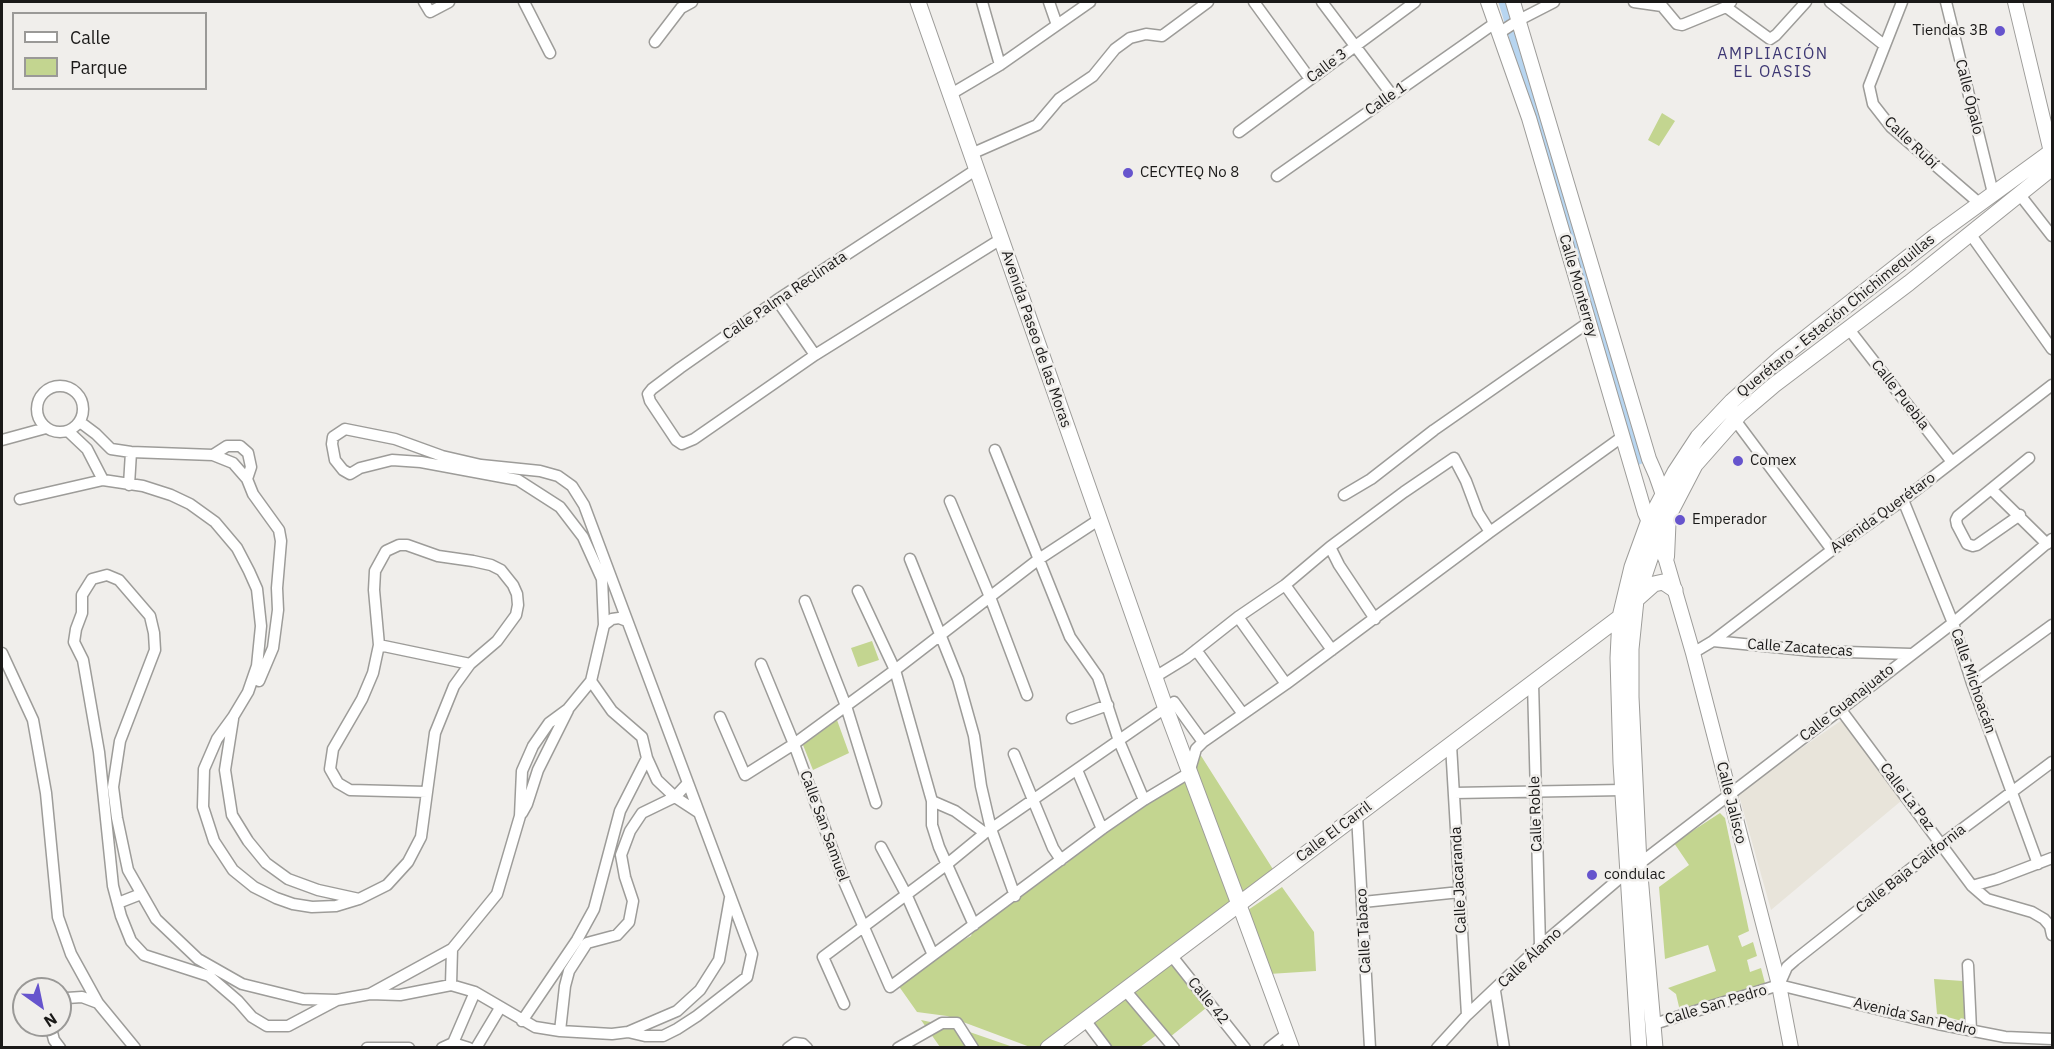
<!DOCTYPE html>
<html>
<head>
<meta charset="utf-8">
<style>
	body { margin:0 }
	#map { position:relative; width:2054px; height:1049px; overflow:hidden; background:#f0eeeb; font-family:"IBM Plex Sans",sans-serif }
	canvas { display:block }
	.frame { position:absolute; inset:0; border:3px solid #1a1918; pointer-events:none }
	.legend { position:absolute; left:12px; top:12px; width:195px; height:78px; box-sizing:border-box; background:#f0eeeb; border:2px solid #9a9997; margin:0; padding:8px 10px; list-style:none; font-size:18px; color:#1a1918 }
	.legend li { display:flex; align-items:center; gap:12px; height:30px }
	.legend b { width:30px; border:2px solid #9a9997 }
	.north { position:absolute; left:12px; top:977px; width:60px; height:60px; box-sizing:border-box; background:#f0eeeb; border:2px solid #9a9997; border-radius:50%; rotate:147deg; font-size:16px; font-weight:700; line-height:24px; text-align:center; color:#1a1918 }
	.north::after { content:''; display:block; margin:auto; width:21px; height:27px; background:#6654cd; clip-path:polygon(50% 0,100% 100%,50% 72%,0 100%) }
</style>
</head>
<body>
<div id="map">
<canvas width="2054" height="1049"></canvas>
<div class="frame"></div>
<ul class="legend">
<li><b style="height:8px;background:#fff"></b>Calle</li>
<li><b style="height:16px;background:#c3d590"></b>Parque</li>
</ul>
<div class="north">N</div>
</div>
<script>
const ctx = document.querySelector('canvas').getContext('2d');
ctx.lineJoin = 'round';
function fill(path, color) { ctx.fillStyle = color; ctx.fill(path, 'evenodd'); }
const poly = rows => new Path2D(rows.map(r => 'M' + r).join(''));
function trace(path, color, width, dash) { ctx.strokeStyle = color; ctx.lineWidth = width; ctx.lineCap = dash ? 'butt' : 'round'; ctx.setLineDash(dash || []); ctx.stroke(path); }
function label(font, color, halo, rows, align = 'center') {
  ctx.font = font + ' "IBM Plex Sans",sans-serif'; ctx.lineWidth = 5; ctx.setLineDash([]); ctx.textBaseline = 'middle'; ctx.strokeStyle = halo; ctx.fillStyle = color; for (const [text, x, y, turn = 0] of rows) {
    ctx.save(); ctx.translate(x, y); ctx.rotate((+turn || 0) * Math.PI / 180); ctx.textAlign = isNaN(turn) ? turn : align; if (halo) ctx.strokeText(text, 0, 0); ctx.fillText(text, 0, 0); ctx.restore();
  }
}
fill(poly([
	[1842,720,1901,801,1771,910,1738,792]
]), '#e8e4da');
fill(poly([
	[1662,113,1675,121,1659,146,1648,140],
	[872,641,879,660,858,667,851,648],
	[837,720,849,753,813,770,803,745],
	[1198,751,1276,874,1242,900,1193,767],
	[1188,772,1236,904,1048,1047,1030,1047,947,1016,917,1012,898,985,935,955,971,936,974,926,1051,871,1066,864,1082,849],
	[1720,813,1725,818,1749,931,1738,936,1742,947,1753,942,1757,956,1747,960,1750,972,1761,968,1766,987,1680,1011,1676,994,1668,988,1716,971,1708,945,1665,959,1659,887,1689,865,1674,843],
	[1282,887,1314,932,1316,971,1269,974,1248,910],
	[1173,962,1206,1008,1170,1037,1133,993],
	[1934,979,1963,981,1965,1022,1937,1014],
	[1127,997,1158,1034,1140,1047,1112,1047,1093,1024],
	[921,1020,958,1028,1013,1047,940,1047]
]), '#c3d590');
trace(poly([
	[1503,2,1639,460]
]), '#b7d5f0', 9);
const minor = poly([
	[424,2,430,12,449,2],
	[524,2,550,53],
	[982,2,1000,65],
	[1049,2,1057,25],
	[1254,2,1310,79],
	[1322,2,1392,95],
	[1634,2,1662,6,1677,24,1682,25,1726,7,1731,2],
	[1830,2,1884,45],
	[1902,2,1869,86,1873,104,1891,127,1979,203],
	[1946,2,1993,193],
	[1726,7,1770,39,1776,35,1806,2],
	[1499,33,1519,20,1554,2],
	[655,42,681,8,692,2],
	[951,94,1000,65,1090,2],
	[1239,132,1415,2],
	[971,154,1037,125,1059,99,1093,76,1115,49,1130,38,1146,34,1162,36,1208,2],
	[977,169,777,300,680,368,652,389,648,394,650,401,676,440,682,444,694,439,815,355,1001,239],
	[1277,176,1495,23],
	[2020,195,2052,236],
	[1971,235,2052,349],
	[777,300,815,355],
	[1848,328,1952,462],
	'37 409a23 23 0 1 1 46 0a23 23 0 1 1-46 0Z',
	[1735,420,1832,550],
	[80,422,96,434,111,449,131,452,213,455,233,463,247,479,253,494,279,530,281,541,277,588,278,610,273,648,259,681],
	[68,431,87,449,103,480,143,486,171,495,190,504,215,522,237,548,249,571,257,589,261,626,257,666,248,692,233,717,217,739,204,769,203,807,214,841,233,870,254,887,276,898,293,904,312,907,336,906,359,899,387,885,408,862,421,837,427,792,435,733,454,686,470,664,497,641,516,615,518,605,517,594,513,585,501,570,491,565,473,561,438,556,407,545,399,545,386,551,375,571,374,590,379,645,373,673,362,699,333,749,330,769,338,783,350,790,427,792],
	[2,440,46,428],
	[995,450,1070,637,1098,677,1119,741,1144,800],
	[213,455,227,446,240,446,248,453,251,467,247,479],
	[129,485,131,452],
	[1991,489,2047,544],
	[1344,495,1371,479,1434,430,1589,322],
	[20,499,103,480],
	[1903,500,1953,623,1972,683,2038,864],
	[950,501,990,597,1027,695],
	[2020,515,1977,545,1973,546,1967,544,1957,525,1956,520,1958,516,2029,458],
	[1330,547,1339,565,1375,619],
	[910,559,958,679,974,736,981,786,991,829,1015,896],
	[1285,585,1332,650],
	[858,591,895,670,932,801,932,825,939,847,974,925],
	[805,601,846,706,876,803],
	[1238,617,1286,684],
	[604,625,612,619,619,618,627,621],
	[1713,641,1832,550,1903,500,2052,385],
	[379,645,470,664],
	[1196,650,1243,714],
	[2,653,33,720,46,793,58,917,71,954,98,1003,135,1048],
	[1693,653,1713,641,1814,651,1911,654],
	[761,664,794,744,845,884,890,987,1102,829,1144,800,1189,773,1196,749,1203,742,1286,684,1490,532,1622,437],
	[1155,677,1186,658,1238,617,1285,585,1330,547,1404,492,1454,458,1466,481,1478,513,1490,532],
	[591,681,612,711,642,737,647,758,657,780,675,797,698,812],
	[1533,683,1540,946],
	[1972,683,2052,625],
	[1841,710,1972,886,1987,899,2032,912,2044,919,2050,926,2052,935],
	[720,717,745,775,794,744,895,670,1039,559,1100,519],
	[1072,718,1108,705],
	[233,719,225,770,232,815,248,841,266,863,288,879,318,890,359,899],
	[1451,745,1467,1015],
	[1014,754,1053,848,1061,860],
	[1077,770,1102,829],
	[1454,793,1623,790],
	[932,801,955,811,985,833],
	[522,813,527,804,538,770,568,710],
	[1357,815,1370,1048],
	[881,847,906,894,933,955],
	[1639,864,1953,623,2052,539],
	[1972,886,1997,879,2052,858],
	[1363,902,1460,892],
	[118,903,141,894],
	[1171,955,1245,1048],
	[1968,965,1971,1030],
	[451,985,452,949],
	[1779,985,1787,967,1795,960,1942,844,2052,762],
	[1779,985,1938,1024,2005,1037,2052,1039],
	[1125,990,1174,1048],
	[1495,991,1504,1048],
	[370,994,452,949,497,894,520,816,522,771,533,746,549,723,568,709,591,681,604,625,602,579,583,537,560,507,518,480,421,462,392,460,360,468,350,474,343,470,335,460,332,444,333,437,345,429,395,439,442,456,481,465,540,471,558,476,572,486,584,505,752,954,747,977,697,1016,677,1029,663,1036,645,1036,628,1032],
	[337,1000,288,1026,267,1026,252,1017,238,1001,209,976,144,955,131,941,121,916,113,886,99,752,83,660,74,642,76,629,82,613,82,595,92,579,107,575,119,580,150,616,154,633,155,650,120,741,113,787,117,818,128,870,156,919,198,959,242,984,303,999,337,1000,370,994,400,995,451,985,475,992,535,1027,560,1031,612,1034,628,1032,677,1011,700,990,719,960,730,898],
	[60,1003,67,998,82,997,98,1003],
	[844,1004,823,957,946,865,985,833,1174,702,1203,742],
	[1085,1020,1106,1048],
	[522,1021,577,940,594,909,620,811,647,758],
	[1654,1024,1779,985],
	[50,1025,54,1040,60,1048],
	[560,1031,565,986,569,971,587,943,617,935,629,922,633,901,625,877,621,855,630,831,642,813,675,797,688,783],
	[453,1043,475,992],
	[367,1048,409,1048],
	[442,1048,453,1043,469,1048],
	[476,1048,500,1008],
	[788,1048,795,1043,803,1044,807,1048],
	[898,1048,942,1023,957,1023,973,1048],
	[1269,1048,1287,1034],
	[1437,1048,1467,1015,1540,946,1627,872]
]);
const tertiary = poly([
	[1488,2,1529,118,1645,513,1666,560,1693,653,1779,985,1791,1048],
	[1513,2,1649,459,1656,475,1669,512,1667,557],
	[2015,2,2051,152],
	[1239,904,1292,1048]
]);
const secondary = poly([
	[918,2,1166,709,1239,904],
	[1636,600,1654,584,1663,582,1675,590],
	[1048,1048,1620,617],
	[1639,1048,1621,763,1618,658,1620,617,1632,567,1648,523,1675,472,1698,437,1732,401,1779,359,1846,306,1938,234,2052,151],
	[1655,1048,1639,864,1631,697,1631,649,1636,600,1657,538,1695,465,1740,414,1774,385,1909,283,2052,168]
]);
trace(minor, '#9d9c99', 13);
trace(tertiary, '#9d9c99', 16);
trace(secondary, '#9d9c99', 17);
trace(minor, '#fff', 10);
trace(tertiary, '#fff', 14);
trace(secondary, '#fff', 15);
for (const [x, y, r, color] of [
	[2000,31,6,"#6654cd"],
	[1128,173,6,"#6654cd"],
	[1738,461,6,"#6654cd"],
	[1680,520,6,"#6654cd"],
	[1592,875,6,"#6654cd"]
]) { const dot = new Path2D(); dot.arc(x, y, r, 0, 2 * Math.PI); ctx.fillStyle = color; ctx.fill(dot); trace(dot, '#f0eeeb', 2); }
label('15px', '#1a1918', '#f0eeeb', [
	["Tiendas 3B",1988,31,"right"],
	["CECYTEQ No 8",1140,173],
	["Comex",1750,461],
	["Emperador",1692,520],
	["condulac",1604,875]
], 'left');
label('15px', '#1a1918', '#f0eeeb', [
	["Calle 3",1327,66,-37],
	["Calle Ópalo",1969,97,76],
	["Calle 1",1386,99,-35],
	["Calle Rubí",1911,143,44],
	["Calle Monterrey",1578,286,74],
	["Calle Palma Reclinata",785,296,-34],
	["Querétaro - Estación Chichimequillas",1836,316,-39],
	["Avenida Paseo de las Moras",1036,339,71],
	["Calle Puebla",1900,395,52],
	["Avenida Querétaro",1883,513,-36],
	["Calle Zacatecas",1800,648,4],
	["Calle Michoacán",1973,681,71],
	["Calle Guanajuato",1847,703,-38],
	["Calle La Paz",1907,797,53],
	["Calle Jalisco",1731,803,76],
	["Calle Roble",1536,814,-92],
	["Calle San Samuel",824,826,70],
	["Calle El Carril",1334,832,-37],
	["Calle Baja California",1911,869,-38],
	["Calle Jacaranda",1459,880,-93],
	["Calle Tabaco",1364,931,-93],
	["Calle Álamo",1530,958,-43],
	["Calle 42",1208,1001,51],
	["Calle San Pedro",1716,1005,-17],
	["Avenida San Pedro",1915,1017,13]
]);
ctx.letterSpacing = '1.5px';
label('16px', '#3e3874', '#f0eeeb', [
	["AMPLIACIÓN",1773,54],
	["EL OASIS",1773,72]
]);
ctx.letterSpacing = '0px';
</script>
</body>
</html>
